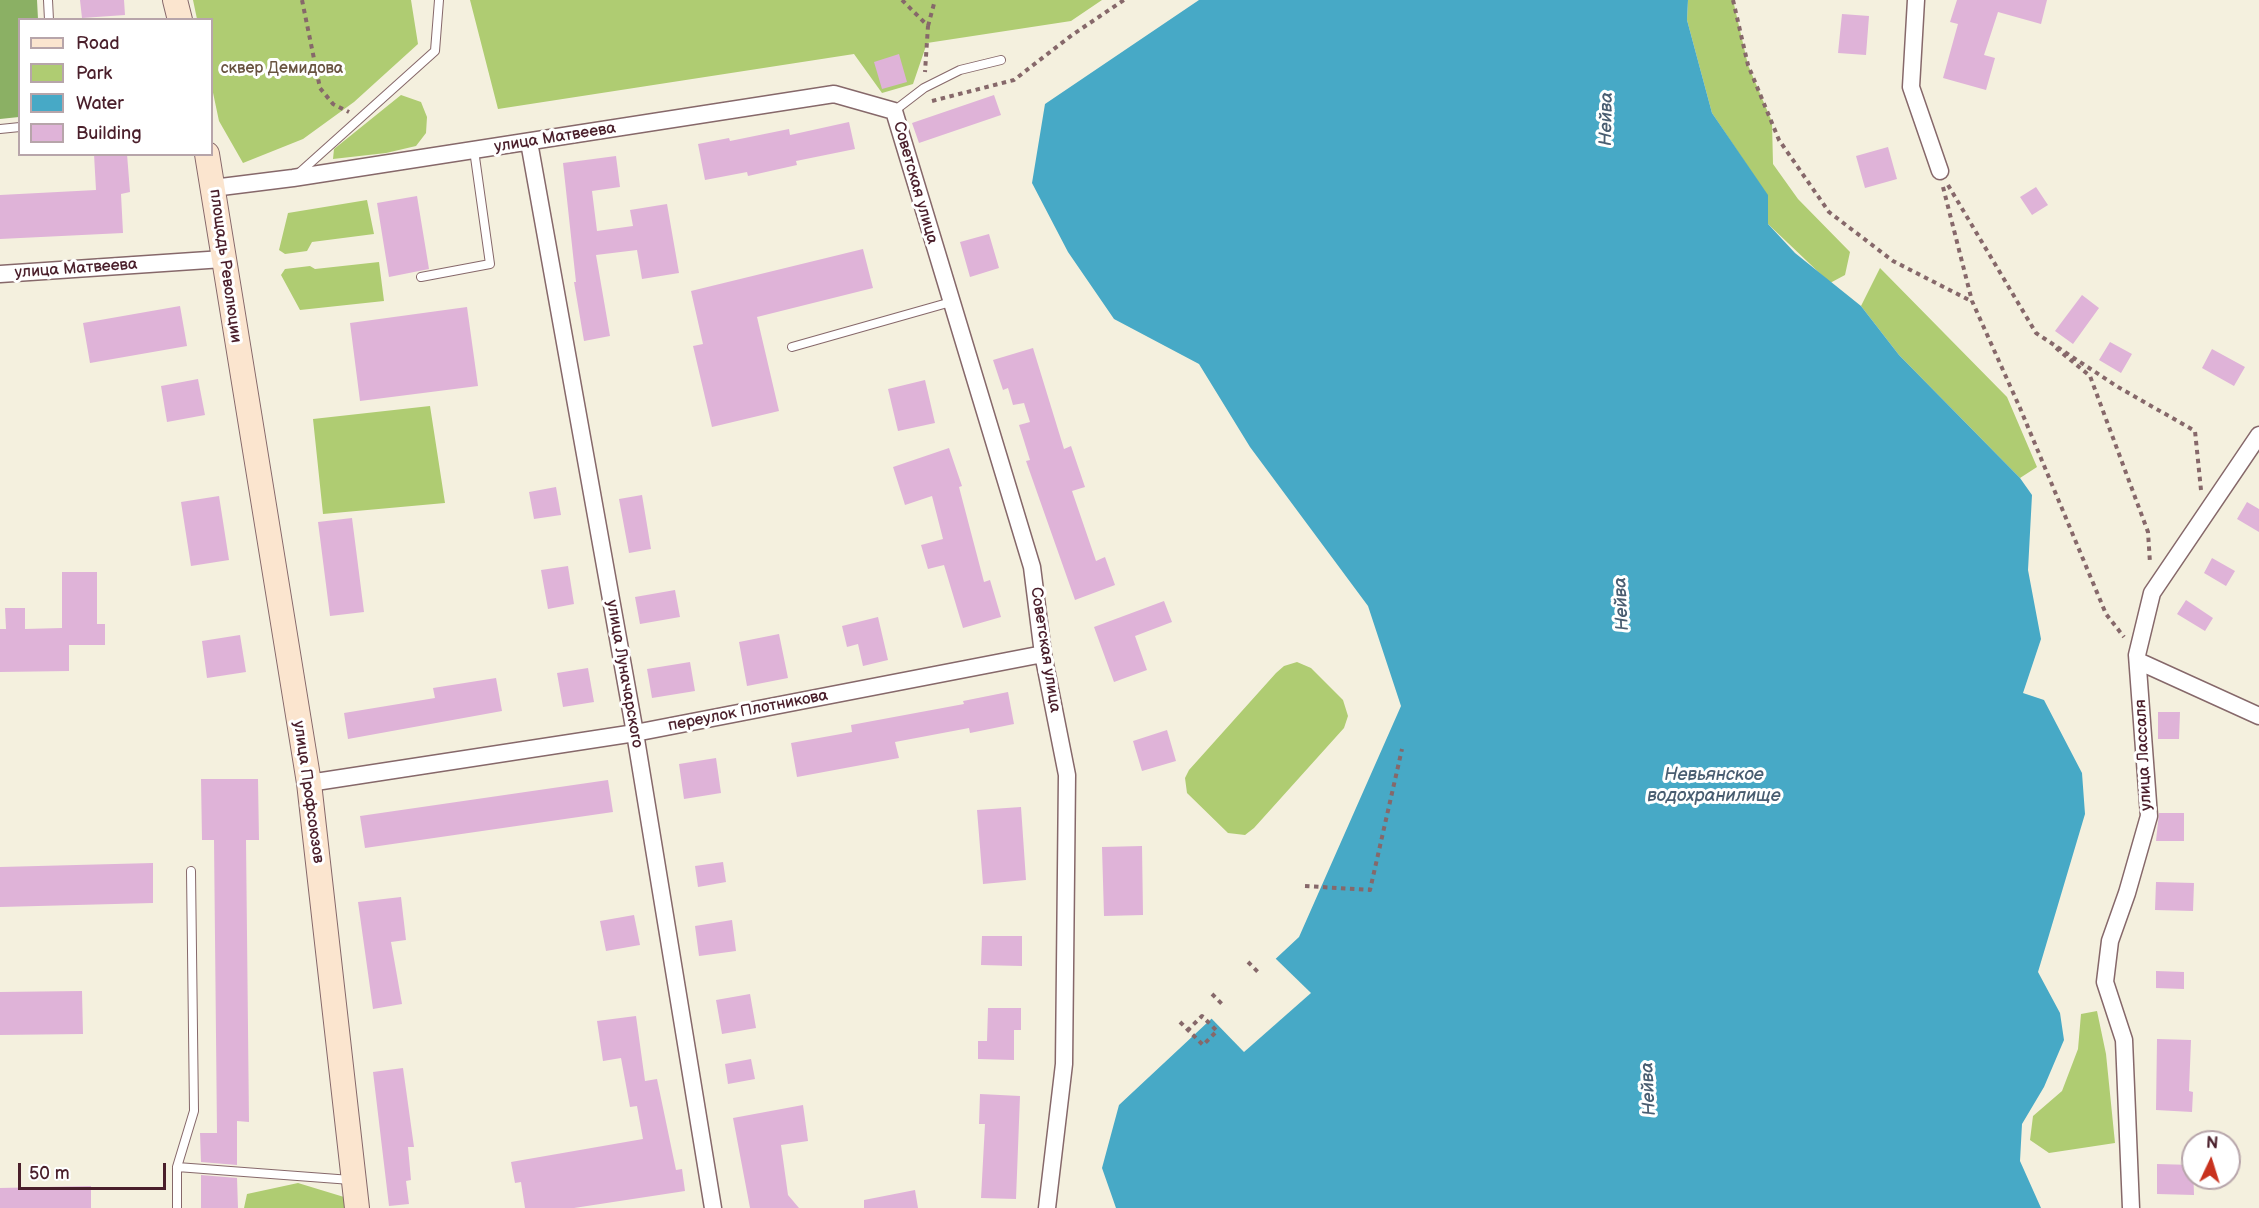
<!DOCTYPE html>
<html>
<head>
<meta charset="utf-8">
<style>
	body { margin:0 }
	#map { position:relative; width:2259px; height:1208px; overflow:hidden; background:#f4f0de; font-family:"Balsamiq Sans",sans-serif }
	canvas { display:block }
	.legend { position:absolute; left:18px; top:18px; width:195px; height:138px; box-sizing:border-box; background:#fff; border:2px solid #b7a5aa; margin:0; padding:8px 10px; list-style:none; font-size:18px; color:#4a1f2b }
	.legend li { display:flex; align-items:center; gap:12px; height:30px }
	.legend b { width:30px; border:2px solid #b7a5aa }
	.north { position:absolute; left:2181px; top:1130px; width:60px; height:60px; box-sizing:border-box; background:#fff; border:2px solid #b7a5aa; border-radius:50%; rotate:4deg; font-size:16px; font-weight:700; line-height:24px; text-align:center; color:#4a1f2b }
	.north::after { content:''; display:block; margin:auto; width:21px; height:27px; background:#c8321e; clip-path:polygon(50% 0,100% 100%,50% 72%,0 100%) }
	.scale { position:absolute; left:18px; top:1163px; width:148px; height:27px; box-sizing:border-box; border:3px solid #4a1f2b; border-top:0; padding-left:8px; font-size:18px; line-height:21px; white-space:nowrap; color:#4a1f2b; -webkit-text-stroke:4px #fff; paint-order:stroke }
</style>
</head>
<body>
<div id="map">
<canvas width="2259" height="1208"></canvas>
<ul class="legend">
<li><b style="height:8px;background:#fbe5cf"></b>Road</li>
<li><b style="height:16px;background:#afcc72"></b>Park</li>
<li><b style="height:16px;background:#47a9c6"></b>Water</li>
<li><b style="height:16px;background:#dfb3d8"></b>Building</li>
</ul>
<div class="north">N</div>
<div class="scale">50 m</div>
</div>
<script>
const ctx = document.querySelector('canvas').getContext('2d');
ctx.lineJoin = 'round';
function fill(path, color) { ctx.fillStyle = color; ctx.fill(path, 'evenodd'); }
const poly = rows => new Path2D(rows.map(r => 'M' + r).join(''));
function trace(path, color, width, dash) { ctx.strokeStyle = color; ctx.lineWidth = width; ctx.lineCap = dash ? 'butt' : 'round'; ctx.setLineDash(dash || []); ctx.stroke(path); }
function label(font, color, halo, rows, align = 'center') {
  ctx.font = font + ' "Balsamiq Sans",sans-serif'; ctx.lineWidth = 6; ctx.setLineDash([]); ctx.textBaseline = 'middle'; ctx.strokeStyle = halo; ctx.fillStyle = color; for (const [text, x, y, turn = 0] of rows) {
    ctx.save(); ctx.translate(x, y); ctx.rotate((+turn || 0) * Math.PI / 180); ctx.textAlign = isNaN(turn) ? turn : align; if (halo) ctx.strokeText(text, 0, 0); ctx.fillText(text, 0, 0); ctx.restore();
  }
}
fill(poly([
	[193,0,411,0,418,44,354,102,303,139,243,163,219,121,212,88,212,20,197,19],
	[470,0,1102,0,1071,21,927,43,913,84,882,93,854,54,498,109],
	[1688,0,1733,0,1748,65,1772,122,1773,164,1798,199,1850,252,1845,275,1830,283,1768,224,1767,195,1712,113,1687,20],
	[401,95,421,102,427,117,426,133,416,146,386,153,333,159,334,149],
	[367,200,374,234,312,242,307,251,285,254,279,250,288,213],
	[379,262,384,301,300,310,281,275,285,269,310,266,315,269],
	[1880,268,2007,397,2037,467,2020,478,1899,355,1861,306],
	[430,406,445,503,323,514,313,419],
	[1297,662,1311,668,1343,700,1348,716,1344,728,1254,828,1245,835,1228,833,1187,793,1185,778,1189,770,1276,673,1284,666],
	[2097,1011,2106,1054,2115,1143,2049,1153,2030,1140,2033,1116,2062,1091,2078,1049,2081,1014],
	[298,1183,344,1197,345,1208,244,1208,247,1194]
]), '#afcc72');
fill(poly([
	[0,0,37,0,38,19,20,20,19,117,0,119]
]), '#8bb064');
fill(poly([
	[1199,0,1688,0,1687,20,1712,113,1768,195,1768,224,1795,253,1861,306,1899,355,2020,478,2032,495,2028,570,2041,639,2023,693,2044,700,2082,773,2085,814,2038,972,2060,1013,2064,1040,2044,1087,2022,1124,2020,1161,2041,1208,1116,1208,1102,1168,1119,1105,1299,937,1401,706,1368,606,1250,447,1199,364,1114,319,1068,252,1032,183,1045,104]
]), '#47a9c6');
fill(poly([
	[1275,958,1311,993,1244,1052,1210,1017]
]), '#f4f0de');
fill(poly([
	[80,0,124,0,125,15,82,18],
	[1957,0,2047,0,2041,24,1998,12,1984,55,1995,58,1986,90,1943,78,1958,24,1950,22],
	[1842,14,1869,16,1866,55,1838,53],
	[899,54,907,82,882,89,874,62],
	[994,95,1001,115,919,143,912,123],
	[849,122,855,149,796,161,797,165,748,176,747,172,705,180,698,144,729,138,730,141,789,129,790,135],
	[1888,147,1897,179,1865,188,1856,156],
	[94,154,127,154,130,192,121,194,123,233,0,239,0,195,96,190],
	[616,156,620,187,592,191,597,231,633,226,630,210,667,204,679,273,642,279,637,250,596,255,610,336,584,341,574,282,576,282,563,163],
	[2036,187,2048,205,2032,215,2020,197],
	[417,196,429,269,389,277,377,203],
	[989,234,999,268,970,277,960,242],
	[863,249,873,288,757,317,779,411,712,427,693,346,703,344,691,291],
	[2082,295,2099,308,2073,344,2055,331],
	[180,306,187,346,90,363,83,323],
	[467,307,478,386,360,401,350,323],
	[2110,342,2132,354,2121,373,2099,360],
	[1033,348,1064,449,1071,446,1085,487,1072,491,1096,561,1105,557,1115,585,1075,600,1026,461,1030,460,1019,425,1030,422,1024,403,1013,405,1008,388,1003,390,993,360],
	[2212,349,2245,367,2234,386,2202,368],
	[198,379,205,415,167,422,161,386],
	[925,380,935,423,898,431,888,389],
	[949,448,962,486,959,487,984,582,990,580,1001,617,963,628,944,565,928,569,921,545,943,539,932,496,905,505,893,467],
	[556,487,561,515,534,519,529,492],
	[642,495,651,549,629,553,619,499],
	[219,496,229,560,191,566,181,502],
	[2247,502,2259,509,2259,532,2237,519],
	[352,518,364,612,330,616,318,522],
	[2212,558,2235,571,2226,586,2204,573],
	[568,566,574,604,548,609,541,570],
	[62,572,97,572,97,624,105,624,105,645,69,645,69,671,0,672,0,629,6,629,5,608,25,608,25,629,62,628],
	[675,590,680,617,640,624,635,597],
	[2186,600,2213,618,2205,631,2177,614],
	[1164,601,1172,622,1135,636,1147,670,1114,682,1094,627],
	[878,617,888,660,863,666,858,644,847,647,842,626],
	[779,634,788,678,747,686,739,642],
	[240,635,246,672,207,678,202,641],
	[690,662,695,691,652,698,647,669],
	[588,668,594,702,563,707,557,673],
	[496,678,502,711,348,739,344,713,435,698,433,688],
	[1008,692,1014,724,970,733,969,728,895,742,899,758,797,777,791,743,852,732,851,725,964,704,963,701],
	[2158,712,2180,712,2179,739,2158,739],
	[1167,730,1176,761,1142,771,1133,741],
	[716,758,721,793,684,799,679,764],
	[201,779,258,779,259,840,246,840,249,1122,237,1121,237,1165,201,1162,200,1133,217,1133,214,840,202,840],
	[608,780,613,812,365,848,360,816],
	[1021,807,1026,880,983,884,977,810],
	[2159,813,2184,813,2184,841,2156,841],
	[1142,846,1143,915,1104,916,1102,847],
	[723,862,726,882,698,887,695,866],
	[153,863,153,903,0,907,0,867],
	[2156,882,2194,883,2193,911,2155,910],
	[401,897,406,940,391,942,402,1004,373,1009,358,902],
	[634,915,640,945,606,951,600,921],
	[732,920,736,951,699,956,695,926],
	[982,936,1022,936,1022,966,981,965],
	[2156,971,2184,972,2184,989,2156,988],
	[82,991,83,1034,0,1035,0,992],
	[750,994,756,1028,722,1034,716,1000],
	[988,1008,1021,1008,1021,1030,1014,1030,1014,1060,978,1059,978,1041,987,1041],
	[636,1016,645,1081,657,1079,676,1170,682,1169,685,1191,574,1208,525,1208,521,1182,515,1183,511,1162,643,1139,637,1106,630,1107,621,1058,603,1061,597,1021],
	[2157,1039,2191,1040,2189,1091,2193,1092,2192,1112,2156,1110],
	[751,1059,755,1079,728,1084,725,1064],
	[403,1068,414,1147,408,1147,411,1180,406,1181,409,1204,389,1206,373,1072],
	[980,1094,1020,1096,1016,1199,981,1198,985,1124,979,1124],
	[803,1105,808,1141,781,1145,788,1195,799,1208,750,1208,733,1118],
	[2157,1164,2193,1165,2194,1195,2157,1194],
	[201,1175,237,1178,238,1208,201,1208],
	[91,1186,91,1208,0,1208,0,1188],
	[915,1190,918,1208,864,1208,864,1200]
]), '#dfb3d8');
const lane = poly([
	[48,0,49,20],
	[894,111,924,88,960,70,1001,60],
	[0,129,20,127],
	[298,174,435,51,439,0],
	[421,277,490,264,474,150],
	[792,347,951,302],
	[191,871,194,1111,177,1167,351,1180],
	[177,1208,177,1167]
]);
const street = poly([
	[1916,0,1911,87,1940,171],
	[529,142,635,733,713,1208],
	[213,188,293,178,834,94,894,111,1032,567,1043,654,1067,775,1064,1064,1047,1208],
	[0,274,223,259],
	[2138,661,2259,716],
	[309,783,635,733,1043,654],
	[2131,1208,2124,1040,2105,982,2110,941,2127,893,2149,816,2137,655,2152,593,2259,435]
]);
const secondary = poly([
	[175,0,180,20],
	[207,154,309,783,357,1208]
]);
trace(lane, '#86686a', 10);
trace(street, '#86686a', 19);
trace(secondary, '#86686a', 26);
trace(poly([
	[302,0,320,88,333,104,349,112],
	[902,0,928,26,925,72],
	[1733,0,1748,65,1779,140,1829,212,1893,261,1971,301],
	[928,26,935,0],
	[932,101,1014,80,1072,35,1124,0],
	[1948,185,2036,333,2118,387,2195,431,2201,490],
	[1943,187,1972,301,2020,408,2106,614,2124,637],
	[2056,348,2090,376,2148,532,2150,563],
	[1305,886,1370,890,1402,749],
	[1248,962,1259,973],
	[1212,994,1223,1005],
	[1180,1022,1203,1045,1217,1031,1202,1016,1188,1030]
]), '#86686a', 4, [4.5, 4.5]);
trace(lane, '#fff', 8);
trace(street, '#fff', 16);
trace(secondary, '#fbe5cf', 24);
label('16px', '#685340', '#fff', [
	["сквер Демидова",282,69]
]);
label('16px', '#4a1f2b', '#fff', [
	["улица Матвеева",555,138,-9],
	["Советская улица",915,183,74],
	["площадь Революции",225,266,82],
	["улица Матвеева",76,269,-4],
	["Советская улица",1045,650,81],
	["улица Луначарского",624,674,80],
	["переулок Плотникова",748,711,-11],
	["улица Лассаля",2144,755,-93],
	["улица Профсоюзов",308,792,82]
]);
label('italic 18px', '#495d71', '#fff', [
	["Нейва",1607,119,-89],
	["Нейва",1622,604,-93],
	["Невьянское",1714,775],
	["водохранилище",1714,796],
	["Нейва",1649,1089,-93]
]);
</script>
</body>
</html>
